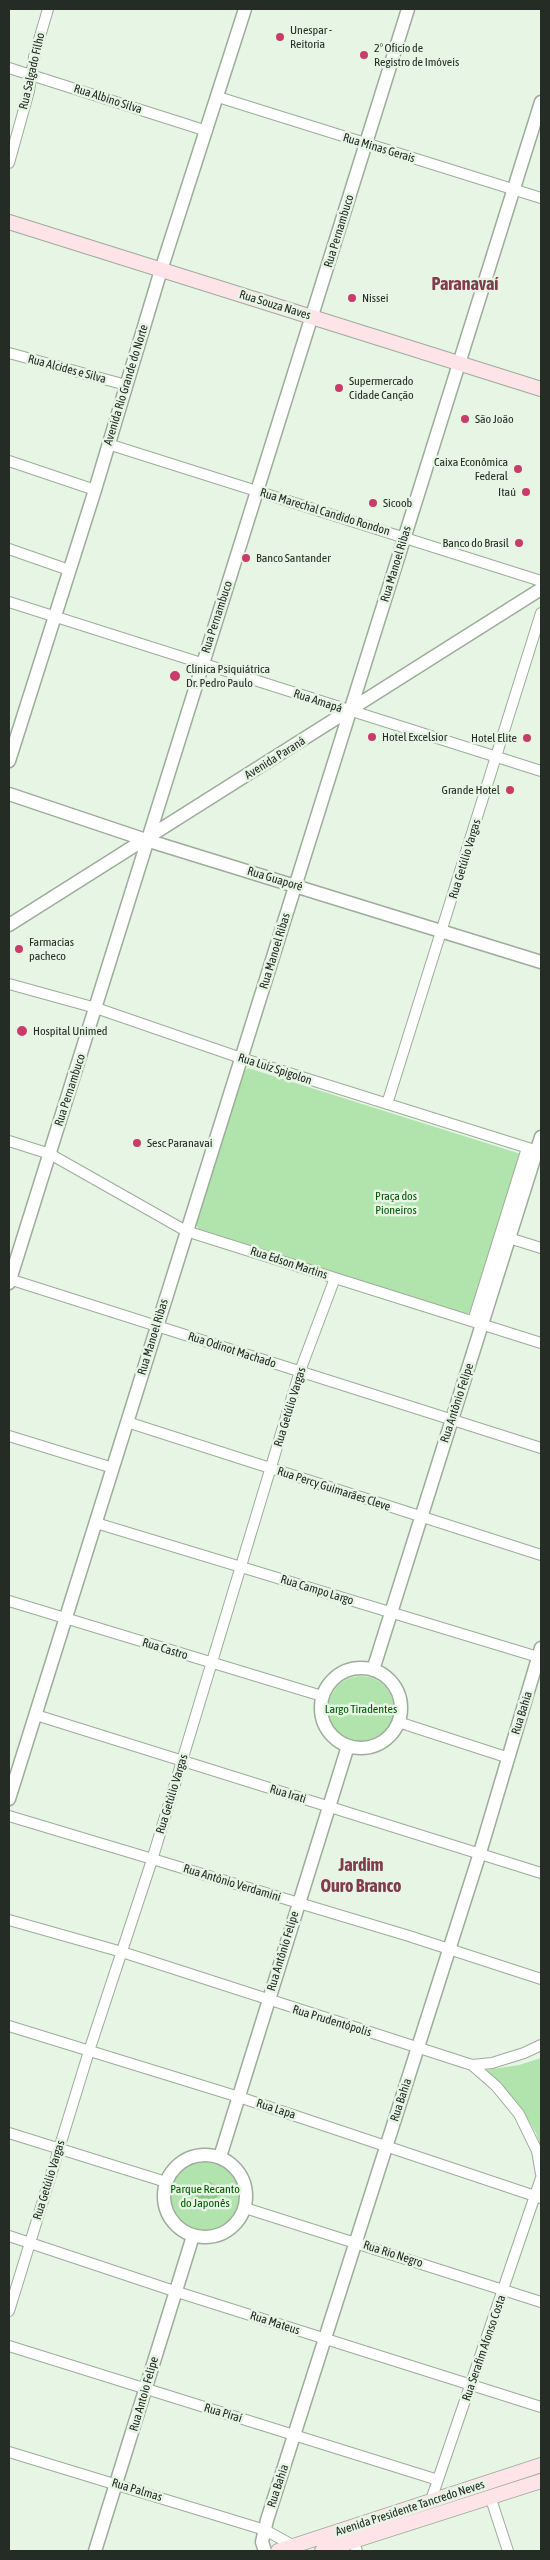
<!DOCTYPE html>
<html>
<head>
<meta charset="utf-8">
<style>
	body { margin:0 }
	#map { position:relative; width:550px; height:2560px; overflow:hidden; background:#e6f5e4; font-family:"Asap Condensed",sans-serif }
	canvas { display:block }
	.frame { position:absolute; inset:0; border:10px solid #252b25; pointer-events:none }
</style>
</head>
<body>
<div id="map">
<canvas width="550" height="2560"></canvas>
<div class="frame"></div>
</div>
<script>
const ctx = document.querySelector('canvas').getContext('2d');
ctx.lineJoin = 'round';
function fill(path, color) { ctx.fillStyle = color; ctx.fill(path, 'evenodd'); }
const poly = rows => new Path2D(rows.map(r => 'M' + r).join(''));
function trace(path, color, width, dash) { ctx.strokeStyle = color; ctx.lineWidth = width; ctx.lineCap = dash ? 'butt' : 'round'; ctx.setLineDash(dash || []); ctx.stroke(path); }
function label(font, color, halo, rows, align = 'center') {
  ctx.font = font + ' "Asap Condensed",sans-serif'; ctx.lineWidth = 5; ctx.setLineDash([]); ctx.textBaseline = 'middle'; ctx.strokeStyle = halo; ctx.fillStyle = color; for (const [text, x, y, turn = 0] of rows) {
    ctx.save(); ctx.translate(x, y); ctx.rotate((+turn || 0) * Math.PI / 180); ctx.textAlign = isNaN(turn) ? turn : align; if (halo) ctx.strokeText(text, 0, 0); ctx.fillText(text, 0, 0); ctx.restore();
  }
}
fill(poly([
	[248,1068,521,1154,472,1313,466,1314,200,1230,197,1227,196,1223,243,1072],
	'328 1709a33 33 0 1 1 66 0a33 33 0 1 1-66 0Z',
	[541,2058,541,2148,536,2133,521,2108,486,2070,519,2065],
	'171 2196a34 34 0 1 1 68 0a34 34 0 1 1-68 0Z'
]), '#b1e4ac');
fill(poly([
	[210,2182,219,2188,220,2195,213,2200,213,2207,207,2209,196,2206,191,2202,195,2199,195,2195,200,2185]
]), '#8fc989');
const minor = poly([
	[9,68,207,131],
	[218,97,541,198],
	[9,163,29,91,34,57,48,9],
	[9,353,126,385],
	[108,444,541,581],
	[9,461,95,490],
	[9,549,69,570],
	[9,602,541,771],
	[9,984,96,1008,241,1058,541,1152],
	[387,1104,541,613],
	[9,1141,50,1154,186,1231,541,1343],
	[509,1238,541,1248],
	[9,1279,541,1448],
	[473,1321,527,1148],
	[127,1422,541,1555],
	[9,1436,113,1468],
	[96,1523,538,1657],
	[9,1601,322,1696],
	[36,1715,541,1873],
	[398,1722,509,1758],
	[9,1816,409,1936,541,1979],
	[9,1920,122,1952,472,2065,496,2086,519,2114,537,2151,541,2174],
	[9,2026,239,2097,541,2198],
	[472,2065,492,2063,524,2053,541,2045],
	[9,2133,166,2182],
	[245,2208,541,2302],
	[9,2236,174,2291,541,2407],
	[9,2311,90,2048,152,1860,300,1371,335,1278],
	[9,2346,438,2480],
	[9,2452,265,2530,294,2546],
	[490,2496,508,2551],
	[431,2500,541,2178],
	[353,2541,357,2551]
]);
const tertiary = poly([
	[9,761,95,490,161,270,245,9],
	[9,794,146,840,541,962],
	[9,925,541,589],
	[9,1283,408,9],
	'321 1708a40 40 0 1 1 80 0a40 40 0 1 1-80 0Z',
	[373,1670,541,1137],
	[9,1799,541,102],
	'164 2196a41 41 0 1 1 82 0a41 41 0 1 1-82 0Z',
	[220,2157,348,1746],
	[95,2551,193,2236],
	[265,2551,262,2542,267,2520,479,1856,541,1648]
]);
const secondary = poly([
	[9,222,541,389],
	[278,2551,541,2465],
	[322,2551,541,2481]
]);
trace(minor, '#9dac9b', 12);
trace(tertiary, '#9dac9b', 15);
trace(secondary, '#9dac9b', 16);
trace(minor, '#fff', 10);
trace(tertiary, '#fff', 12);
trace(secondary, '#fee3e9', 14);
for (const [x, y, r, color] of [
	[280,37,5,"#c93b68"],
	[364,55,5,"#c93b68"],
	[352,298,5,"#c93b68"],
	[339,388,5,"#c93b68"],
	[465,419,5,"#c93b68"],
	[518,469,5,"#c93b68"],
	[526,492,5,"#c93b68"],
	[373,503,5,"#c93b68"],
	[519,543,5,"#c93b68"],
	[246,558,5,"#c93b68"],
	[175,676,6,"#c93b68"],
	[372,737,5,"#c93b68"],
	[527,738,5,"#c93b68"],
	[510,790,5,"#c93b68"],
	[19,949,5,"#c93b68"],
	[22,1031,6,"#c93b68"],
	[137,1143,5,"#c93b68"]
]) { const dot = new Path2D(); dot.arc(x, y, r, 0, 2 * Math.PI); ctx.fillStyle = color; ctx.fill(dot); trace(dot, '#e6f5e4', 2); }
label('12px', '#252b25', '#e6f5e4', [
	["Unespar -",290,30],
	["Reitoria",290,44],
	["2º Ofício de",374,48],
	["Registro de Imóveis",374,62],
	["Nissei",362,298],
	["Supermercado",349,381],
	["Cidade Canção",349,395],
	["São João",475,419],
	["Caixa Econômica",508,462,"right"],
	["Federal",508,476,"right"],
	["Itaú",516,492,"right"],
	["Sicoob",383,503],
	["Banco do Brasil",509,543,"right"],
	["Banco Santander",256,558],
	["Clínica Psiquiátrica",186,669],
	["Dr. Pedro Paulo",186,683],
	["Hotel Excelsior",382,737],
	["Hotel Elite",517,738,"right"],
	["Grande Hotel",500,790,"right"],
	["Farmacias",29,942],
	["pacheco",29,956],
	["Hospital Unimed",33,1031],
	["Sesc Paranavai",147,1143]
], 'left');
label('12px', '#252b25', '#e6f5e4', [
	["Rua Salgado Filho",32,71,-77],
	["Rua Albino Silva",108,99,18],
	["Rua Minas Gerais",379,148,17],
	["Rua Pernambuco",339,231,-73],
	["Rua Souza Naves",275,305,17],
	["Rua Alcides e Silva",67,369,15],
	["Avenida Rio Grande do Norte",126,385,-73],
	["Rua Marechal Candido Rondon",325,512,17],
	["Rua Manoel Ribas",396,564,-73],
	["Rua Pernambuco",217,617,-72],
	["Rua Amapá",318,701,18],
	["Avenida Paraná",275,758,-32],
	["Rua Getúlio Vargas",465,859,-73],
	["Rua Guaporé",275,879,17],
	["Rua Manoel Ribas",275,951,-73],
	["Rua Luiz Spigolon",275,1069,18],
	["Rua Pernambuco",70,1090,-72],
	["Rua Edson Martins",289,1263,18],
	["Rua Manoel Ribas",153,1337,-73],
	["Rua Odinot Machado",232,1350,18],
	["Rua Antônio Felipe",457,1403,-72],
	["Rua Getúlio Vargas",290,1407,-73],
	["Rua Percy Guimarães Cleve",334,1489,18],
	["Rua Campo Largo",317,1590,17],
	["Rua Castro",165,1649,17],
	["Rua Bahia",522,1713,-73],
	["Rua Getúlio Vargas",172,1794,-73],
	["Rua Irati",288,1794,17],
	["Rua Antônio Verdamini",232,1883,17],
	["Rua Antônio Felipe",283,1951,-73],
	["Rua Prudentópolis",332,2021,17],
	["Rua Bahia",401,2100,-72],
	["Rua Lapa",276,2109,18],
	["Rua Getúlio Vargas",49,2180,-73],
	["Rua Rio Negro",393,2254,18],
	["Rua Mateus",275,2323,18],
	["Rua Serafim Afonso Costa",484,2348,-71],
	["Rua Antoio Felipe",144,2394,-74],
	["Rua Piraí",223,2413,17],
	["Rua Bahia",278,2486,-72],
	["Rua Palmas",137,2490,17],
	["Avenida Presidente Tancredo Neves",410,2508,-18]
]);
label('12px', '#005700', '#e6f5e4', [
	["Praça dos",396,1196],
	["Pioneiros",396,1210],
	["Largo Tiradentes",361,1709],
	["Parque Recanto",205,2189],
	["do Japonês",205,2203]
]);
label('bold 18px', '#823b4d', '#e6f5e4', [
	["Paranavaí",465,284],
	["Jardim",361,1865],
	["Ouro Branco",361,1886]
]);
</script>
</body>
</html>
